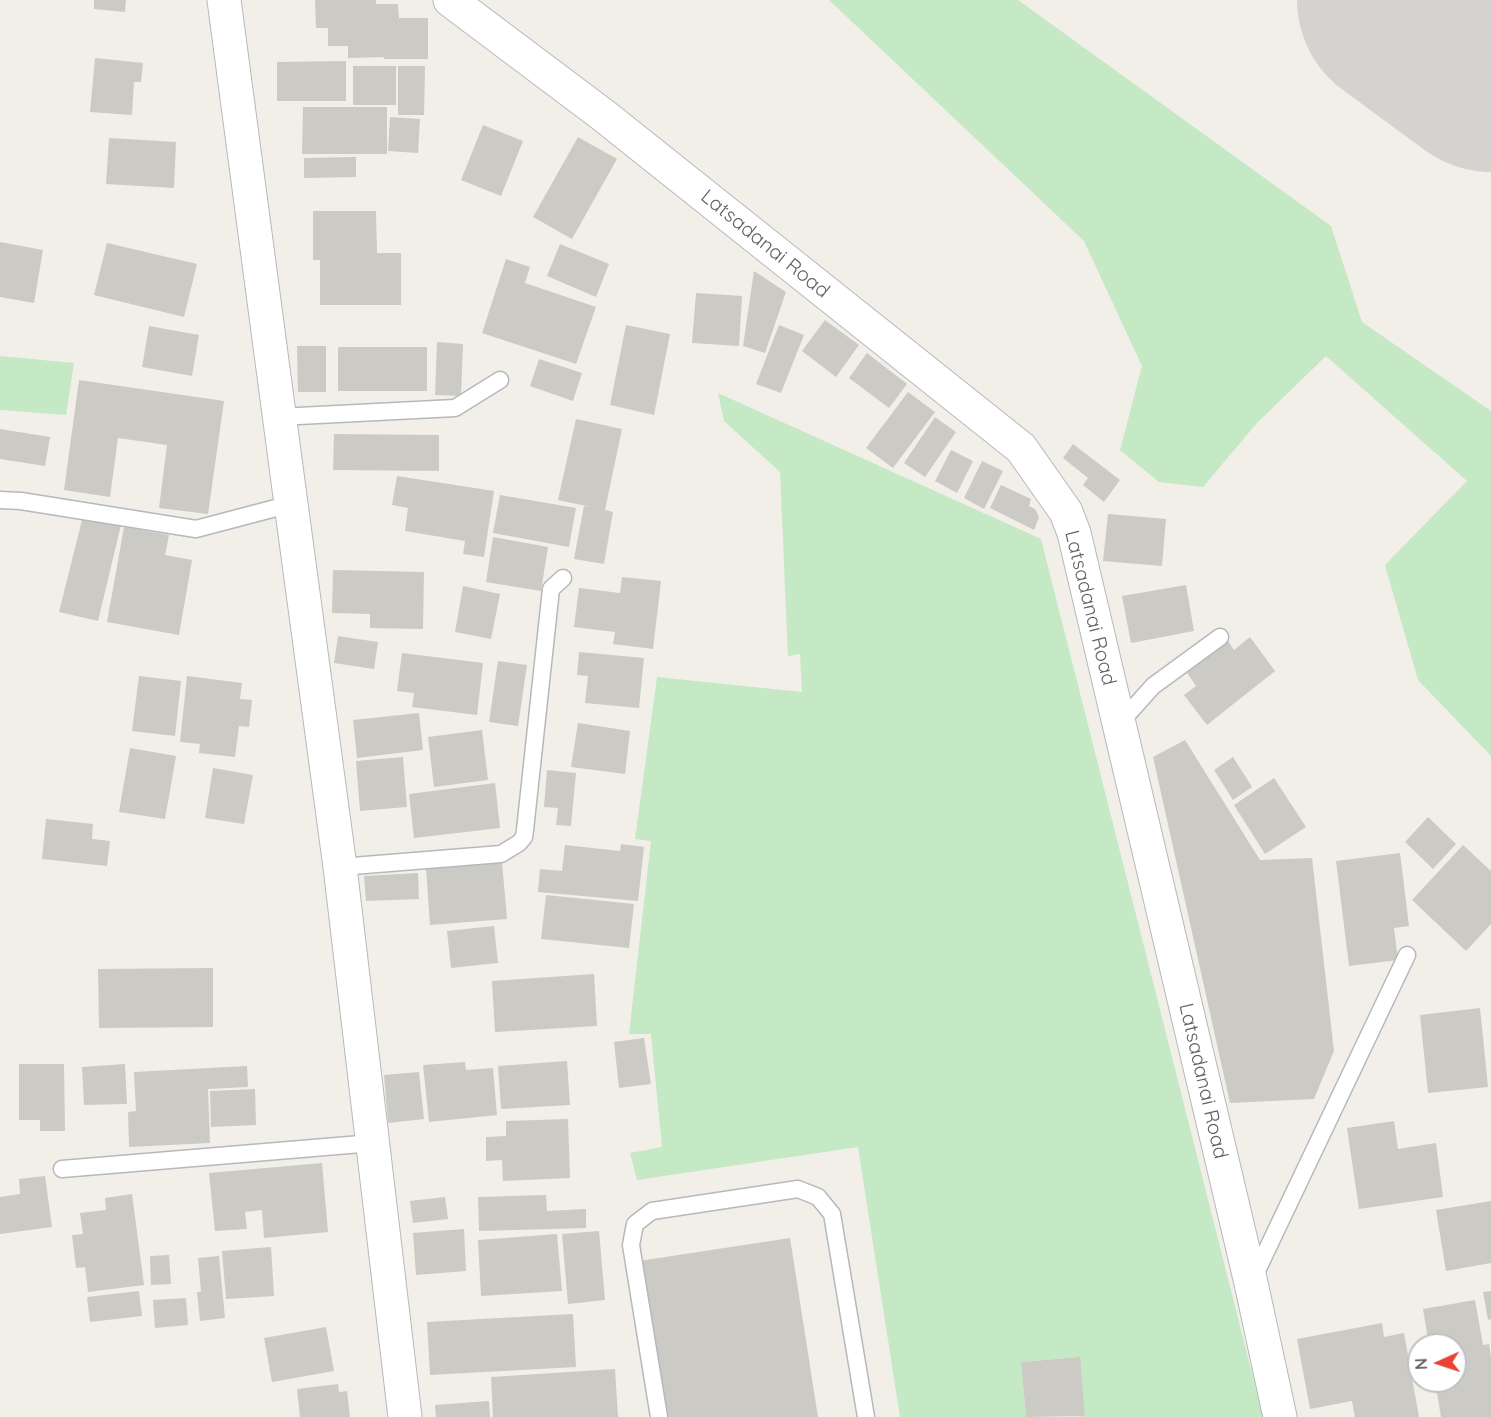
<!DOCTYPE html>
<html>
<head>
<meta charset="utf-8">
<style>
	body { margin:0 }
	#map { position:relative; width:1491px; height:1417px; overflow:hidden; background:#f1efe8; font-family:Quicksand,sans-serif }
	canvas { display:block }
	.north { position:absolute; left:1407px; top:1333px; width:60px; height:60px; box-sizing:border-box; background:#fff; border:2px solid #bfc1c3; border-radius:50%; rotate:267deg; font-size:16px; font-weight:700; line-height:24px; text-align:center; color:#5f6368 }
	.north::after { content:''; display:block; margin:auto; width:21px; height:27px; background:#ea4335; clip-path:polygon(50% 0,100% 100%,50% 72%,0 100%) }
</style>
</head>
<body>
<div id="map">
<canvas width="1491" height="1417"></canvas>
<div class="north">N</div>
</div>
<script>
const ctx = document.querySelector('canvas').getContext('2d');
ctx.lineJoin = 'round';
function fill(path, color) { ctx.fillStyle = color; ctx.fill(path, 'evenodd'); }
const poly = rows => new Path2D(rows.map(r => 'M' + r).join(''));
function trace(path, color, width, dash) { ctx.strokeStyle = color; ctx.lineWidth = width; ctx.lineCap = dash ? 'butt' : 'round'; ctx.setLineDash(dash || []); ctx.stroke(path); }
function label(font, color, halo, rows, align = 'center') {
  ctx.font = font + ' Quicksand,sans-serif'; ctx.lineWidth = 5; ctx.setLineDash([]); ctx.textBaseline = 'middle'; ctx.strokeStyle = halo; ctx.fillStyle = color; for (const [text, x, y, turn = 0] of rows) {
    ctx.save(); ctx.translate(x, y); ctx.rotate((+turn || 0) * Math.PI / 180); ctx.textAlign = isNaN(turn) ? turn : align; if (halo) ctx.strokeText(text, 0, 0); ctx.fillText(text, 0, 0); ctx.restore();
  }
}
fill(poly([
	[829,0,1018,0,1331,226,1362,322,1491,411,1491,756,1418,680,1385,565,1467,481,1326,356,1257,423,1203,487,1159,482,1120,450,1142,366,1084,241],
	[0,356,74,363,66,415,0,410],
	[718,393,1041,539,1263,1417,1074,1417,1085,1416,1079,1357,1021,1362,1026,1417,900,1417,858,1147,637,1180,630,1153,662,1147,651,1034,629,1034,651,841,635,839,657,677,802,692,800,654,788,656,780,472,724,421]
]), '#c5e8c5');
trace(poly([
	[1408,0,1491,61]
]), '#d4d3d0', 222);
fill(poly([
	[94,0,126,0,125,12,94,9],
	[315,0,376,0,376,4,398,4,399,18,428,18,428,59,384,59,384,57,348,58,348,46,328,46,328,28,316,28],
	[95,58,143,63,141,82,134,82,132,115,90,112],
	[346,61,346,101,277,101,277,62],
	[353,66,396,66,396,105,353,105],
	[398,66,425,66,424,115,398,115],
	[303,107,387,107,387,154,302,154],
	[390,117,420,119,418,153,388,151],
	[483,125,523,141,501,196,461,180],
	[578,137,617,159,572,239,533,217],
	[109,138,176,142,174,188,106,184],
	[356,157,356,177,304,178,304,158],
	[313,211,376,211,377,253,401,253,401,305,320,305,320,260,313,260],
	[0,242,43,250,34,303,0,297],
	[107,243,197,264,184,317,94,295],
	[560,244,609,264,596,297,547,276],
	[506,259,530,267,525,283,596,307,576,364,482,333],
	[754,271,786,292,765,353,743,346],
	[696,293,742,296,739,346,692,343],
	[825,320,859,345,836,377,802,351],
	[626,325,670,334,654,415,610,405],
	[779,325,804,335,781,393,756,384],
	[149,326,199,335,192,376,142,367],
	[437,342,463,344,461,396,435,395],
	[297,346,326,346,326,392,298,392],
	[338,347,427,347,427,391,338,391],
	[867,353,907,384,889,408,849,378],
	[539,359,582,373,573,401,530,386],
	[79,380,224,401,208,514,159,508,167,445,118,438,110,497,64,490],
	[908,392,935,412,893,468,866,448],
	[935,417,956,432,925,477,904,463],
	[576,419,622,429,605,510,613,512,604,564,574,559,584,506,591,507,558,500],
	[0,429,50,437,45,466,0,459],
	[334,434,439,435,439,471,333,470],
	[1073,444,1120,480,1104,502,1083,485,1088,478,1063,458],
	[951,450,973,461,957,493,935,481],
	[982,461,1003,471,984,509,964,498],
	[397,476,494,491,484,557,463,554,465,541,405,531,408,508,392,505],
	[1001,485,1031,499,1029,506,1035,509,1039,517,1034,530,990,508],
	[500,495,576,508,569,547,493,533],
	[1108,514,1166,519,1162,566,1103,561],
	[83,516,121,525,98,621,59,612],
	[124,527,169,535,165,555,192,560,179,635,107,622],
	[493,537,548,547,541,591,486,582],
	[333,570,424,572,423,629,370,628,370,614,332,613],
	[622,577,661,581,653,649,613,644,615,632,574,627,579,588,620,593],
	[1186,585,1194,631,1131,643,1122,596],
	[463,586,500,594,491,639,455,632],
	[338,636,378,642,374,669,334,663],
	[1250,637,1275,671,1207,725,1184,695,1196,686,1187,673,1228,641,1234,650],
	[579,652,644,658,639,708,585,703,588,676,577,675],
	[402,653,483,663,477,715,412,707,414,693,397,691],
	[498,661,527,665,518,726,489,722],
	[139,676,181,681,175,736,132,731],
	[187,676,242,683,240,699,252,700,249,727,239,726,235,757,199,753,200,744,180,742],
	[419,713,423,750,357,758,353,720],
	[578,723,630,731,625,774,571,767],
	[482,730,488,780,434,787,428,737],
	[1185,740,1260,860,1312,858,1334,1051,1314,1099,1230,1103,1153,757],
	[130,748,176,756,165,819,119,812],
	[403,757,407,807,360,811,356,761],
	[1233,757,1252,787,1233,800,1214,770],
	[213,768,253,775,244,824,205,818],
	[547,770,576,773,571,826,556,825,558,808,544,807],
	[1274,778,1306,827,1265,854,1234,805],
	[495,783,500,828,414,838,409,794],
	[1428,817,1456,844,1433,869,1405,842],
	[46,819,93,824,92,839,110,841,107,866,42,859],
	[621,844,644,847,638,901,538,892,540,869,562,871,565,845,620,851],
	[1463,845,1491,871,1491,924,1466,951,1412,900],
	[1400,853,1409,926,1394,928,1398,960,1349,966,1336,861],
	[502,862,507,919,430,925,426,868],
	[418,873,419,899,366,901,364,876],
	[546,895,634,904,629,948,541,939],
	[494,926,498,963,451,968,447,931],
	[213,968,213,1027,99,1028,98,969],
	[594,974,597,1026,495,1032,492,981],
	[1480,1008,1488,1087,1428,1093,1420,1015],
	[644,1038,651,1084,619,1088,614,1042],
	[567,1061,570,1105,501,1109,498,1066],
	[465,1062,466,1070,493,1068,497,1115,429,1122,423,1065],
	[19,1064,64,1064,65,1131,40,1131,40,1120,19,1120],
	[125,1064,127,1104,84,1105,82,1067],
	[247,1066,248,1087,208,1089,210,1143,129,1147,128,1112,136,1111,134,1072],
	[419,1072,424,1119,388,1123,384,1075],
	[255,1089,256,1125,211,1127,210,1091],
	[568,1119,570,1178,503,1181,502,1160,486,1161,486,1137,506,1136,506,1121],
	[1394,1121,1398,1149,1436,1143,1443,1197,1359,1209,1347,1128],
	[322,1163,328,1232,264,1238,262,1210,245,1212,247,1229,215,1231,209,1173],
	[45,1176,52,1227,0,1234,0,1197,20,1194,19,1179],
	[132,1194,144,1285,88,1292,85,1267,76,1268,72,1235,83,1234,80,1213,106,1210,105,1198],
	[546,1195,547,1211,586,1209,586,1228,479,1231,478,1197],
	[445,1197,448,1219,413,1223,410,1201],
	[1491,1201,1491,1263,1446,1271,1436,1210],
	[464,1229,466,1271,416,1275,413,1233],
	[599,1231,605,1300,568,1304,562,1234],
	[557,1234,562,1291,481,1296,478,1240],
	[790,1238,818,1417,662,1417,639,1261],
	[271,1247,274,1296,226,1299,222,1251],
	[169,1255,171,1284,151,1285,150,1256],
	[219,1256,225,1318,200,1321,197,1292,201,1292,198,1258],
	[139,1291,142,1316,90,1322,87,1297],
	[1491,1291,1491,1319,1488,1320,1483,1292],
	[186,1298,188,1325,155,1328,153,1300],
	[1475,1300,1483,1345,1489,1344,1491,1357,1491,1417,1441,1417,1435,1381,1455,1381,1455,1345,1429,1345,1423,1309],
	[573,1314,576,1367,430,1375,427,1322],
	[1382,1323,1384,1337,1404,1333,1419,1417,1355,1417,1352,1401,1310,1409,1297,1339],
	[326,1327,334,1371,272,1382,264,1338],
	[1080,1357,1085,1416,1026,1417,1021,1362],
	[615,1369,618,1417,493,1417,491,1377],
	[338,1384,339,1392,347,1391,350,1417,300,1417,297,1389],
	[489,1401,490,1417,436,1417,435,1405]
]), '#cccac5');
const lane = poly([
	[279,417,455,408,500,380],
	[0,500,21,501,196,529,291,504],
	[1119,724,1153,686,1220,637],
	[340,867,489,855,501,854,519,843,524,837,525,830,551,589,563,578],
	[62,1169,373,1143],
	[1253,1279,1407,955],
	[659,1417,631,1245,635,1224,652,1211,798,1189,818,1197,832,1214,866,1417]
]);
const street = poly([
	[224,0,291,504,340,867,405,1417],
	[450,0,603,115,1021,448,1066,512,1074,533,1251,1283,1280,1417]
]);
trace(lane, '#b5b8bc', 19);
trace(street, '#b5b8bc', 35);
trace(lane, '#fff', 16);
trace(street, '#fff', 33);
label('20px', '#5f6368', '#fff', [
	["Latsadanai Road",765,244,39],
	["Latsadanai Road",1090,608,76],
	["Latsadanai Road",1203,1081,77]
]);
</script>
</body>
</html>
